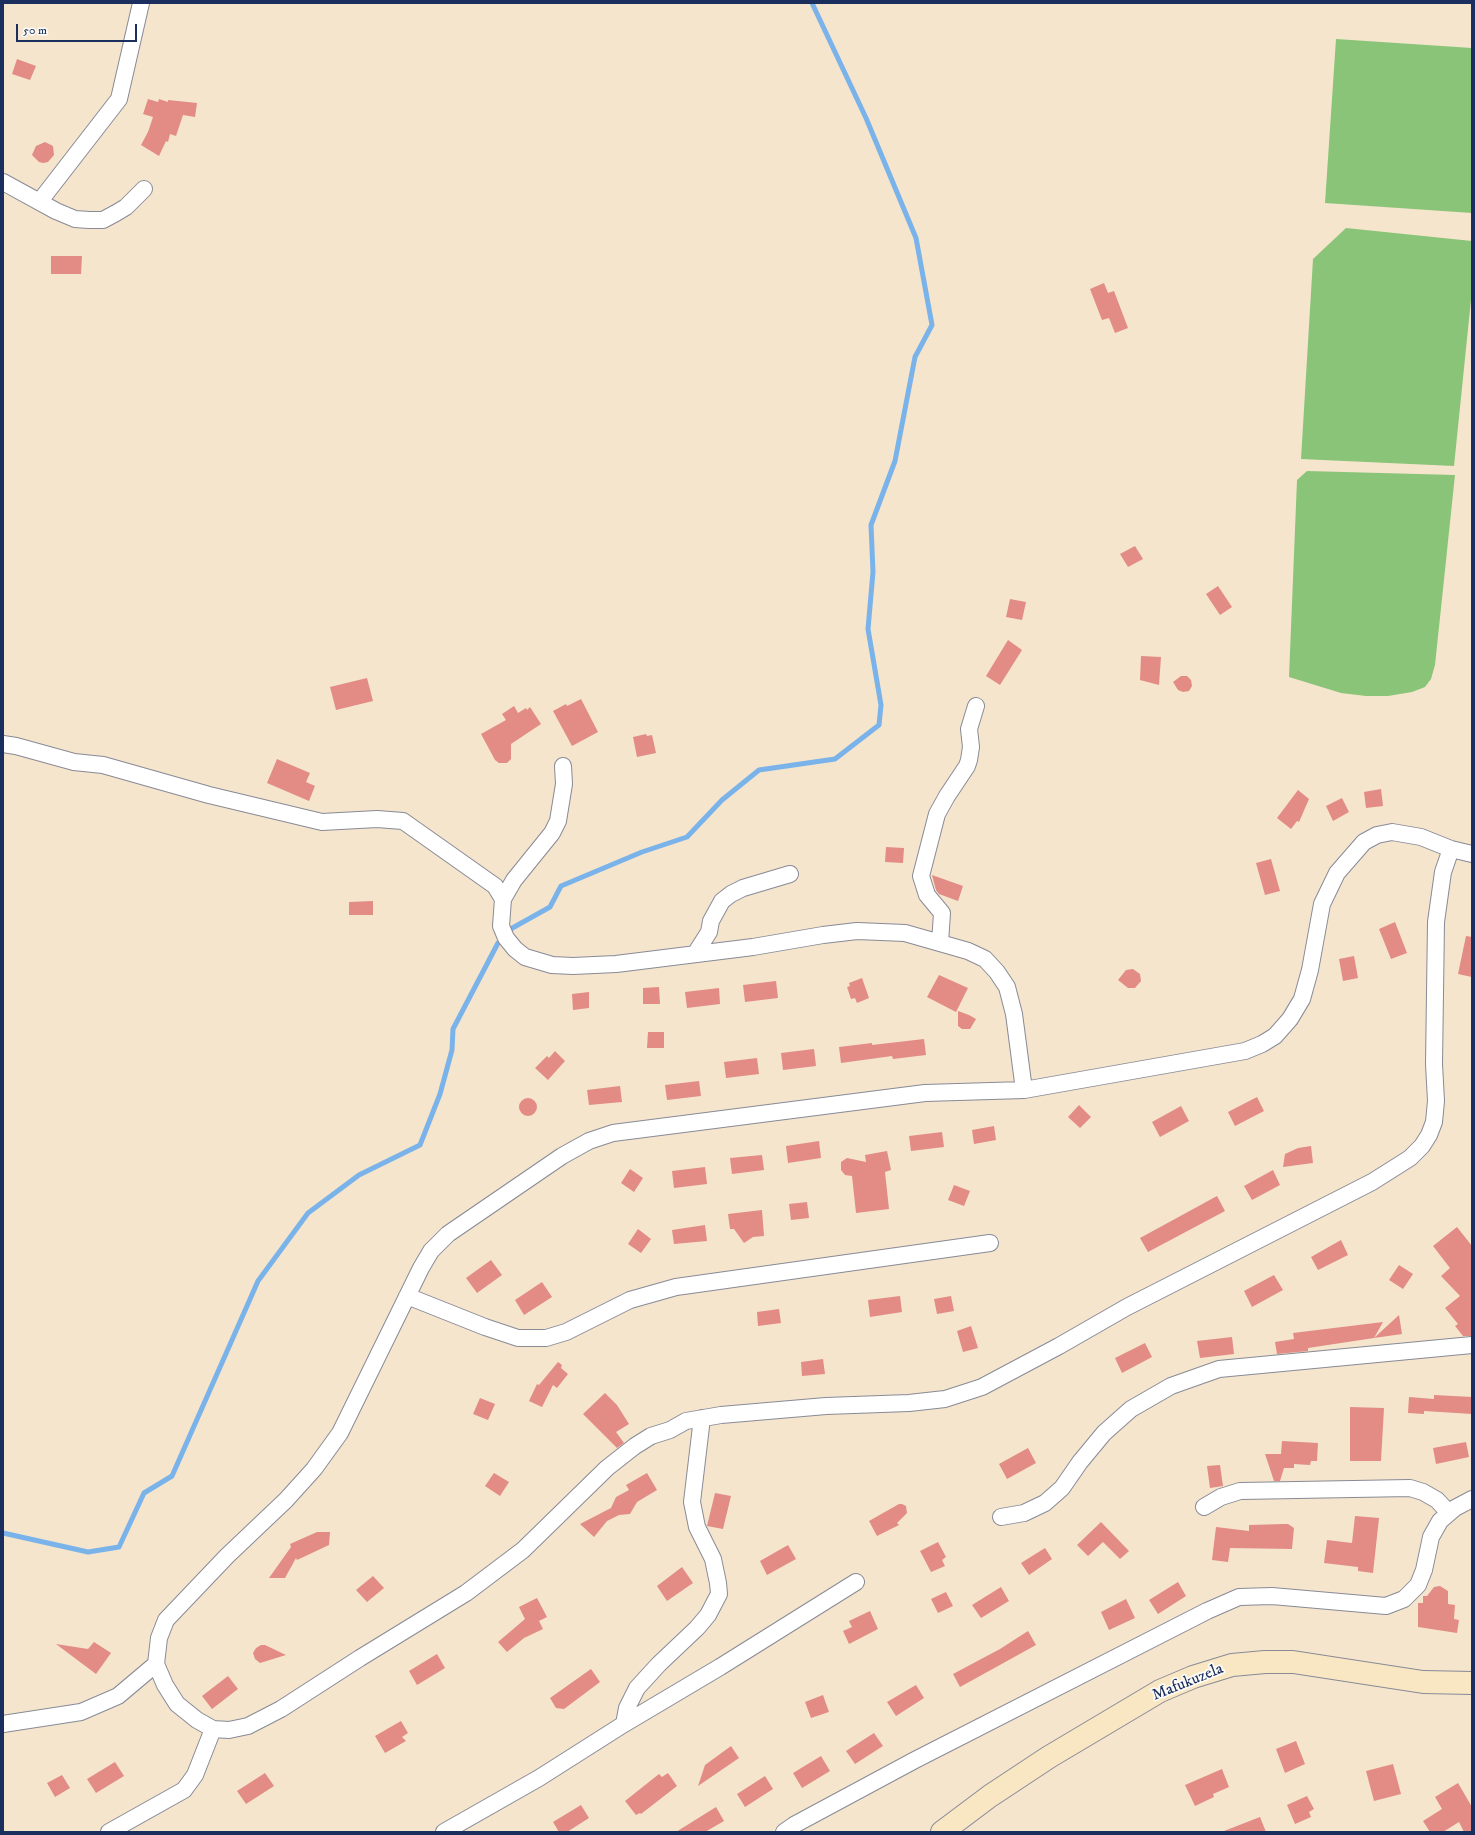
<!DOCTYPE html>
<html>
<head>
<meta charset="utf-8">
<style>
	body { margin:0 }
	#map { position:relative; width:1475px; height:1835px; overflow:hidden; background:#f5e5cd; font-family:"IM FELL DW Pica",serif }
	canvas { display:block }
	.frame { position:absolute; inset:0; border:4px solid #1b2f5e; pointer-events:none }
	.scale { position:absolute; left:16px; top:24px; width:121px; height:18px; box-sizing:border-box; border:2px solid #1b2f5e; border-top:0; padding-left:5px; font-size:12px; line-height:14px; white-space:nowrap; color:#1b2f5e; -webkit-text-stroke:3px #fdfcf7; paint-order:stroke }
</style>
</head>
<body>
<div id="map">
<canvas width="1475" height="1835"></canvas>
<div class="frame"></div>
<div class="scale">50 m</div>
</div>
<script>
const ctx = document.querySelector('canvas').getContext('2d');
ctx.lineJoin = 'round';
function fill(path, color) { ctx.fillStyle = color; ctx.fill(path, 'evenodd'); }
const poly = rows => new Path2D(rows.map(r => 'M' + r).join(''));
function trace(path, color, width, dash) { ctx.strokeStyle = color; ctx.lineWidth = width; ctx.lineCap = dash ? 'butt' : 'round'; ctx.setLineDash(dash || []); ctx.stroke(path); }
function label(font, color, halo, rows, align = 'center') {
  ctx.font = font + ' "IM FELL DW Pica",serif'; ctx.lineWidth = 3.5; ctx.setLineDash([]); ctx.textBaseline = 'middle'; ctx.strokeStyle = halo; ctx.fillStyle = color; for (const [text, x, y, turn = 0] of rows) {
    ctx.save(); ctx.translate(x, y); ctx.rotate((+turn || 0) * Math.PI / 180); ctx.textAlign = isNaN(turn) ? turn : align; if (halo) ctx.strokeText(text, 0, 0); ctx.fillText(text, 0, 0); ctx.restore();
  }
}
fill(poly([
	[1336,39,1472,48,1472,213,1325,203],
	[1346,228,1472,241,1472,290,1454,466,1301,459,1313,259],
	[1307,471,1455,475,1435,665,1431,679,1425,687,1412,692,1388,696,1366,696,1341,693,1289,677,1297,480]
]), '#8ac478');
trace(poly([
	[507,931,550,907,561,886,642,852,687,837,722,800,759,770,835,759,879,725,881,705,868,629,873,572,871,525,895,461,915,357,932,325,916,238,866,118,812,3],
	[3,1533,88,1552,119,1547,144,1493,172,1476,258,1281,308,1213,359,1175,420,1145,440,1094,452,1050,453,1029,498,943]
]), '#7ab3ea', 5);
fill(poly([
	[17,59,36,66,30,80,12,74],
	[148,99,158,102,159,99,168,102,168,100,197,103,195,117,183,115,176,136,170,134,168,142,166,141,159,156,141,145,148,132,153,117,143,114],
	[45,142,53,146,54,155,48,162,43,163,39,162,32,155,36,146],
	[51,256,82,256,81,274,51,274],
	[1104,283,1108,293,1114,291,1128,328,1115,333,1109,318,1102,320,1090,289],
	[1135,546,1143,559,1128,567,1120,554],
	[1218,586,1232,607,1220,615,1206,594],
	[1010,599,1026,602,1022,620,1006,617],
	[1008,640,1022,650,1000,685,986,676],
	[1141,656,1161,657,1159,685,1140,680],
	[1181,676,1187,676,1191,680,1192,686,1189,691,1183,692,1178,690,1173,682],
	[367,678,373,701,336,710,330,687],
	[581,699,598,732,572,746,553,711,566,704,567,706],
	[514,706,518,713,526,708,527,710,530,707,541,724,511,744,511,759,507,763,499,763,495,760,481,734,506,720,502,714],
	[646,734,647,736,652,735,656,753,637,757,633,737],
	[277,759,310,773,306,782,315,786,309,801,267,783],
	[1381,789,1383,806,1366,808,1364,792],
	[1298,790,1309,799,1299,822,1297,821,1291,829,1277,818],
	[1342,798,1349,812,1333,821,1326,806],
	[886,847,904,848,903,863,885,862],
	[1271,859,1280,891,1265,895,1256,863],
	[932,875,963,886,958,901,939,894,936,890],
	[373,901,373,915,349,915,349,902],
	[1395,922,1407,953,1391,959,1379,929],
	[1466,936,1472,937,1472,977,1458,974],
	[1354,956,1358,978,1343,981,1339,959],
	[1133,969,1140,974,1141,981,1135,988,1128,988,1118,980,1126,970],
	[939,975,968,988,956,1012,927,997],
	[862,978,869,998,857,1003,855,998,851,999,847,987,850,986,849,983],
	[776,981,778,998,745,1002,743,985],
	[659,987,660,1004,643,1004,643,988],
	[719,988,720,1004,687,1008,685,992],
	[589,992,589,1008,573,1010,572,994],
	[958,1011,969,1015,976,1019,970,1029,962,1029,958,1026],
	[648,1032,664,1032,664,1048,647,1048],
	[924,1039,926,1055,893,1059,892,1056,841,1063,839,1047,872,1043,872,1045],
	[814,1049,816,1066,783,1070,781,1053],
	[555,1051,565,1061,548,1080,535,1068,547,1056,549,1058],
	[757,1058,759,1074,726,1078,724,1062],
	[699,1081,701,1096,667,1100,665,1085],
	[620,1086,622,1102,589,1105,587,1090],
	[1257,1097,1264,1111,1235,1126,1228,1112],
	'519 1107a9 9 0 1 1 18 0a9 9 0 1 1-18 0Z',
	[1079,1105,1091,1117,1080,1128,1068,1117],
	[1181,1106,1189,1121,1160,1137,1152,1122],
	[994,1126,996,1140,974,1144,972,1130],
	[942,1132,944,1147,911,1151,909,1136],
	[819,1141,821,1158,788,1163,786,1146],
	[1311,1146,1313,1163,1283,1167,1285,1154,1298,1148],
	[887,1151,891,1170,885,1172,889,1209,856,1213,852,1176,845,1175,841,1170,841,1162,847,1158,866,1162,865,1155],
	[762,1155,764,1170,732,1174,730,1158],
	[705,1167,707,1184,674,1188,672,1171],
	[630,1169,643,1178,634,1192,621,1183],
	[1273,1170,1280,1185,1252,1200,1244,1186],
	[954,1185,970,1191,964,1206,948,1200],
	[1217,1196,1225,1211,1148,1252,1140,1238],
	[807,1202,809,1218,791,1220,789,1204],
	[762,1210,764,1236,753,1237,744,1243,734,1229,730,1229,728,1214],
	[705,1225,707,1241,674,1244,672,1230],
	[1457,1227,1472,1246,1472,1336,1463,1336,1455,1326,1458,1324,1445,1308,1460,1296,1441,1276,1450,1268,1433,1246],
	[638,1229,651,1239,641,1253,628,1244],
	[1341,1240,1348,1255,1318,1270,1311,1257],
	[491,1260,502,1275,477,1293,466,1278],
	[1399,1265,1413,1274,1403,1289,1389,1280],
	[1274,1275,1283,1290,1252,1307,1244,1291],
	[542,1282,552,1297,524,1315,515,1300],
	[900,1296,902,1312,870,1317,868,1300],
	[951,1296,954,1311,937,1314,934,1299],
	[779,1309,781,1323,758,1326,757,1312],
	[1399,1315,1402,1334,1374,1338],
	[1383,1322,1374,1338,1308,1348,1308,1351,1277,1354,1275,1342,1294,1339,1293,1333],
	[971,1326,978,1348,963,1352,957,1331],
	[1232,1337,1234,1354,1200,1358,1197,1341],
	[1145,1343,1152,1357,1122,1373,1115,1358],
	[823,1359,825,1374,802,1376,801,1362],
	[558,1362,562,1365,561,1368,568,1374,557,1388,553,1385,542,1407,529,1401,537,1384,539,1385],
	[605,1393,617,1405,629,1424,616,1432,624,1443,617,1448,583,1414],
	[1434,1395,1472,1397,1472,1414,1424,1411,1424,1414,1408,1413,1409,1397,1434,1399],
	[480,1398,495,1404,488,1420,473,1414],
	[1350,1407,1384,1408,1381,1461,1350,1461],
	[1282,1441,1318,1443,1317,1461,1311,1461,1310,1465,1294,1464,1294,1468,1284,1468,1280,1481,1274,1481,1265,1454,1281,1454],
	[1466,1442,1469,1457,1436,1464,1433,1448],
	[1028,1448,1036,1463,1007,1479,999,1464],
	[1220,1465,1223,1486,1210,1488,1207,1466],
	[494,1473,509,1482,500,1496,485,1486],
	[647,1473,657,1490,637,1502,630,1514,619,1515,607,1521,594,1537,580,1524,611,1508,616,1497,629,1490,626,1485],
	[715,1493,731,1496,723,1529,707,1526],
	[899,1504,902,1504,906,1506,907,1513,897,1523,899,1525,877,1536,869,1521],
	[1355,1516,1379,1518,1373,1573,1358,1571,1358,1567,1324,1563,1327,1540,1352,1543],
	[1101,1522,1129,1551,1120,1559,1103,1542,1088,1556,1077,1545],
	[1284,1524,1288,1524,1294,1528,1292,1549,1230,1548,1228,1562,1212,1560,1216,1527,1249,1531,1249,1525],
	[317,1532,330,1532,329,1545,297,1560,296,1558,285,1578,269,1578,291,1547,290,1544],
	[938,1542,946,1557,942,1560,945,1566,931,1572,920,1551],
	[788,1545,796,1559,767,1575,760,1561],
	[1045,1548,1052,1559,1029,1575,1021,1563],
	[682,1567,693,1583,667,1601,657,1586],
	[373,1576,384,1588,367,1602,356,1590],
	[1178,1582,1186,1596,1158,1614,1149,1600],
	[1440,1586,1448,1591,1448,1604,1455,1605,1454,1619,1459,1620,1457,1633,1418,1627,1418,1603,1423,1603,1423,1596,1427,1596,1434,1587],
	[1001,1587,1009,1601,981,1618,972,1605],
	[946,1592,953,1606,938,1613,931,1599],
	[537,1598,547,1617,539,1621,543,1629,524,1638,507,1652,498,1642,525,1619,519,1607],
	[1126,1599,1135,1618,1109,1630,1101,1612],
	[870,1611,878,1629,849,1644,843,1631,852,1627,849,1621],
	[1028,1631,1036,1645,960,1687,953,1674,1000,1649],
	[94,1642,111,1653,96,1674,56,1644,88,1649],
	[261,1645,265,1645,286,1655,260,1663,255,1659,253,1653,256,1648],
	[437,1654,445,1668,417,1685,409,1671],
	[591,1669,600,1682,564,1709,556,1708,550,1698],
	[228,1676,238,1689,212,1709,202,1696],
	[916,1685,924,1698,896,1716,887,1702],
	[823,1695,829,1712,811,1718,805,1702],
	[401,1721,408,1733,402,1737,406,1741,385,1753,375,1736],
	[874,1733,883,1746,855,1764,846,1751],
	[1296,1741,1305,1764,1285,1773,1276,1749],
	[731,1746,739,1758,698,1786,705,1765],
	[821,1756,830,1771,802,1788,793,1773],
	[115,1762,124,1776,96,1793,87,1779],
	[1393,1764,1401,1794,1374,1801,1366,1771],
	[1222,1769,1229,1787,1213,1794,1214,1797,1195,1806,1185,1785],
	[265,1773,274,1786,246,1804,237,1791],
	[668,1773,677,1786,641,1814,640,1813,636,1815,625,1801,659,1774,662,1777],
	[62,1775,70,1788,55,1797,47,1783],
	[765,1776,773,1789,745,1807,737,1794],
	[1458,1783,1472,1807,1472,1832,1464,1832,1459,1822,1443,1832,1430,1832,1423,1821,1442,1809,1435,1797],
	[1307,1796,1314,1809,1309,1812,1311,1817,1295,1824,1287,1805],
	[581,1805,589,1818,567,1832,559,1832,553,1822],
	[716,1807,724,1821,705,1832,676,1832],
	[1260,1817,1266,1832,1224,1832,1224,1831]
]), '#e38b85');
const street = poly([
	[3,182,56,211,75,219,89,220,103,220,116,213,126,207,144,189],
	[40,201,119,99,141,3],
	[3,744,16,746,74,762,103,765,209,795,322,822,377,819,403,821,495,886,503,899],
	[563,766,564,784,558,821,552,833,514,880,503,899,501,926,506,938,515,949,525,957,552,965,573,966,616,964,753,947,823,935,857,931,905,933,968,951,985,959,997,972,1007,987,1014,1014,1024,1090],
	[1451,849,1443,872,1436,922,1434,1064,1436,1101,1434,1122,1429,1135,1422,1146,1410,1158,1372,1182,1127,1307,1059,1346,982,1387,945,1399,909,1403,826,1406,721,1415,686,1421,670,1430,651,1436,635,1446,607,1468,523,1550,466,1593,360,1658,281,1709,248,1726,229,1730,213,1729,197,1720,177,1704,165,1685,156,1664,159,1638,166,1620,227,1556,286,1500,314,1469,340,1433,421,1268,431,1251,448,1234,562,1156,589,1141,613,1133,925,1093,1024,1090,1245,1051,1262,1044,1275,1036,1290,1019,1302,999,1310,970,1322,904,1337,873,1364,842,1377,835,1392,832,1421,837,1451,849,1472,854],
	[940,943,942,913,927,895,921,876,937,814,947,796,967,766,969,760,971,747,969,729,976,706],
	[695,954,709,932,711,921,722,901,731,894,743,888,790,874],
	[407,1296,485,1327,518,1338,546,1338,566,1332,630,1300,676,1287,990,1243],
	[1204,1507,1221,1497,1240,1491,1410,1488,1423,1492,1437,1500,1449,1513],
	[1001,1517,1024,1513,1045,1503,1062,1488,1080,1462,1104,1433,1131,1409,1171,1386,1219,1369,1472,1345],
	[3,1724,81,1712,118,1696,156,1664],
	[624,1724,627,1708,637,1688,659,1664,697,1628,708,1615,719,1594,718,1583,713,1559,697,1527,692,1502,702,1418],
	[109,1832,184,1790,195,1775,213,1729],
	[444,1832,539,1778,624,1724,720,1667,856,1582],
	[784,1832,794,1825,915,1760,1207,1611,1239,1597,1272,1596,1386,1606,1404,1599,1418,1585,1424,1570,1431,1537,1440,1521,1455,1508,1472,1499]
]);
const secondary = poly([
	[942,1832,990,1796,1049,1757,1160,1691,1193,1677,1232,1665,1265,1662,1293,1662,1423,1682,1472,1683]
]);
trace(street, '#888a96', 18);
trace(secondary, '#888a96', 24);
trace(street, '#fff', 16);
trace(secondary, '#f9e7c3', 22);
label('16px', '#1b2f5e', '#fdfcf7', [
	["Mafukuzela",1188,1683,-22]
]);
</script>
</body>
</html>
